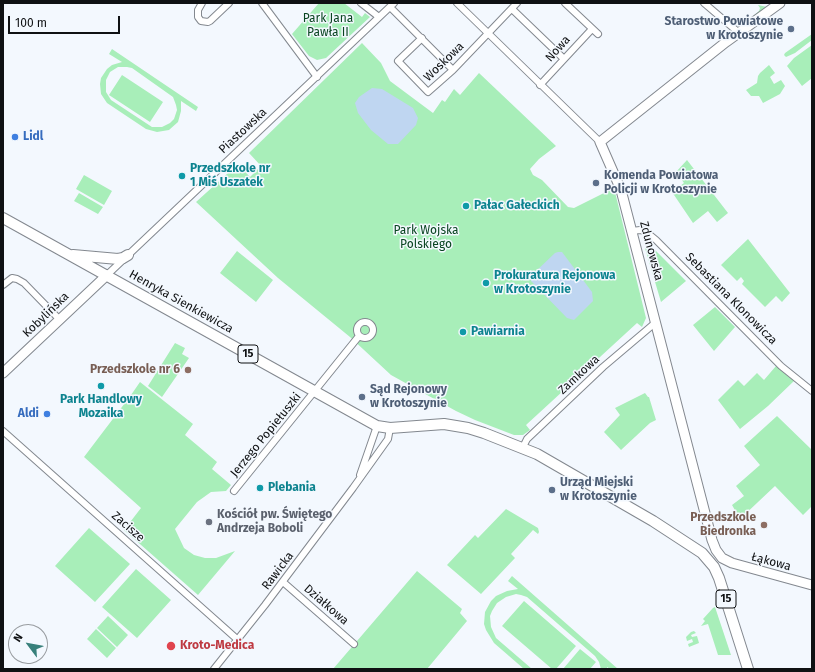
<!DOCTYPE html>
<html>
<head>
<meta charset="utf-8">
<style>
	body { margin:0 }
	#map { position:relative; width:815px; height:672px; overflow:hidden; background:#f3f8fe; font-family:"Fira Sans",sans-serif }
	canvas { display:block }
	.frame { position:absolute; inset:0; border:4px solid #0f1113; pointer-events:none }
	.north { position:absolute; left:8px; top:624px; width:40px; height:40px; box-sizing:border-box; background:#f3f8fe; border:1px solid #989ca0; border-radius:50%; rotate:302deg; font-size:11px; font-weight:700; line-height:16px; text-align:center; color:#0f1113 }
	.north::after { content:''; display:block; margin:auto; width:14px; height:18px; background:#38807b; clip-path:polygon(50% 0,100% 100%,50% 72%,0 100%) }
	.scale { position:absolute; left:8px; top:16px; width:112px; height:18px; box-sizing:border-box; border:2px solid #0f1113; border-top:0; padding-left:5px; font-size:12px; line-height:14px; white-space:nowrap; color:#0f1113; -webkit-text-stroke:3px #f3f8fe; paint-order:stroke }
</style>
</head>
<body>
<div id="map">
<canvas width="815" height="672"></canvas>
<div class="frame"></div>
<div class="north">N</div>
<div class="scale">100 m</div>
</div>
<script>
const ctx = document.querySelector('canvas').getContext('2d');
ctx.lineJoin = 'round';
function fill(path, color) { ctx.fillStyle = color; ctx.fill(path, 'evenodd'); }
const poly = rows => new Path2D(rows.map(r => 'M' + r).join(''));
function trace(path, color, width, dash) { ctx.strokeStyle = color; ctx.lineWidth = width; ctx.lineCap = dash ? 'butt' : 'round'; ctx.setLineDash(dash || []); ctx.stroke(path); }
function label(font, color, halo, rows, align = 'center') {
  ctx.font = font + ' "Fira Sans",sans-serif'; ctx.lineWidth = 3; ctx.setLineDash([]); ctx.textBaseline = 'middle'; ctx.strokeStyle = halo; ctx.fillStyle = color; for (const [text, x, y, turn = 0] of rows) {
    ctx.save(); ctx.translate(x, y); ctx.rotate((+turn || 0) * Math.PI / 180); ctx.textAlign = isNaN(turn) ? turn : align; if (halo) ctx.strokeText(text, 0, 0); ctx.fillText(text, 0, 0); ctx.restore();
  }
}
fill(poly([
	[319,3,344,3,362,17,365,13,370,17,326,58,317,60,309,56,292,34],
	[758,5,767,7,745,22,736,23,726,16,729,15,733,19,752,17,759,11,760,8],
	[812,34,812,40,795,53,786,57,784,55,785,53],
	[362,43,381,63,390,81,433,113,442,100,445,102,454,89,460,95,479,73,556,146,539,159,530,169,533,175,542,180,568,207,574,208,614,188,646,318,642,327,637,323,526,425,530,430,523,435,514,435,475,420,456,411,391,375,350,337,278,278,196,202,238,164,250,177,261,166,249,153],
	[812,45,812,78,802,86,787,66,794,58],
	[112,49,198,107,196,111,181,101,181,111,178,122,169,130,157,132,146,129,107,103,101,94,100,84,101,78,107,69,112,65,122,62,109,54],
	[118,67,127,67,132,68,173,97,176,105,177,110,174,119,170,123,162,127,152,127,111,100,106,92,106,80,110,72],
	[769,65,775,73,770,77,774,84,781,80,785,86,780,94,763,103,759,96,751,96,746,90,757,83,758,76,760,73],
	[122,75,163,102,150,122,109,95],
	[687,160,728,213,717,222,708,211,693,223,672,192,684,183,676,172],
	[84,175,112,191,104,205,76,189],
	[79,193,103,207,98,214,74,201],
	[748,239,790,293,782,302,776,296,765,307,742,284,744,281,741,277,737,281,721,265],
	[647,242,686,281,661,302,645,248,645,244],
	[237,251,273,280,256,302,220,273],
	[715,307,735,327,714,351,693,325],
	[175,343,185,348,182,354,189,358,162,397,148,386],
	[776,366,794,381,768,406,740,429,718,400,738,380,744,386,757,373,764,380],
	[140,382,193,424,185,435,217,462,212,469,231,485,226,491,211,492,197,502,175,529,184,548,194,555,205,558,216,558,235,551,198,595,124,530,141,508,84,457,131,395],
	[645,393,648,397,649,397,656,420,650,423,621,450,604,432,620,415,615,408],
	[777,416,812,450,812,506,803,515,775,486,740,519,732,505,744,496,736,486,760,465,744,446],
	[506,509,538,528,539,532,538,534,533,530,511,554,515,558,481,594,447,565,475,535,478,538],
	[89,528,130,564,95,602,55,566],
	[136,569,171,600,137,638,102,607],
	[417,571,462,609,460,613,467,621,427,669,333,669],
	[512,576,618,669,610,669,607,667,607,669,601,669,599,662,595,656,527,597,521,595,516,594,506,597,497,603,492,611,490,616,491,627,496,638,532,669,524,669,494,643,486,630,484,624,485,612,491,601,496,596,507,591,518,589,508,581],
	[524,601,576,646,556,669,552,669,502,626],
	[715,607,731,655,718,655,708,624,701,626,705,621,703,619,713,608],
	[108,616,128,635,117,647,97,628],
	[96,629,116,648,107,658,87,639],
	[694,631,696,633,691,635,692,637,697,636,699,643,689,647,688,644,693,642,692,639,687,641,686,637,691,632],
	[580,649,596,662,590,669,563,669]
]), '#a8eeb9');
fill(poly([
	[372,88,382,89,413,108,418,118,416,125,398,144,388,144,371,130,358,113,355,103,359,97],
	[558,252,562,252,592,292,593,301,574,320,567,318,531,281,530,278,533,274,555,253]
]), '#bfd6f1');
const street = poly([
	[202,3,198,10,198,17,201,21,208,22,210,21,229,3],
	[262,3,317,77],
	[361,3,379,17],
	[457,3,600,142],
	[565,3,598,34],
	[704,3,738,32],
	[390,7,453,70],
	[512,9,564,59],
	[422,38,398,61,428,92,453,70,517,3],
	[540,85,592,29],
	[632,231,640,230,645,231,656,240,781,366,812,391],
	[107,275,394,3],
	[3,285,12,278,17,279,24,283,60,320],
	'357 330a8 8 0 1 1 16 0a8 8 0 1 1-16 0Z',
	[3,431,238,640],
	[523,447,527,439,603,367,655,323],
	[360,475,377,426],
	[234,491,359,336],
	[283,582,354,644],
	[214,669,265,605,353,488,388,439,390,428]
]);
const secondary = poly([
	[780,3,726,42,600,142,621,190,712,540,716,550,722,558,732,563,812,585],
	[3,373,107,275]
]);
const primary = poly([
	[3,218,377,426,390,428,444,424,468,428,484,433,537,454,653,521,702,553,714,567,719,578,748,669],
	[73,255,118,259,123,258,128,255]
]);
trace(street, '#83888f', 8);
trace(secondary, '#83888f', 11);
trace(primary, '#83888f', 12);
trace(street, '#fff', 6);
trace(secondary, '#fff', 9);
trace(primary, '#fff', 10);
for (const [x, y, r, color] of [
	[791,29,4,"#5c6f8a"],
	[15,137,4,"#3f7fe0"],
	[182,176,4,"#0f9aa8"],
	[596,183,4,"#5c6f8a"],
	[466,206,4,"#0f9aa8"],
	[486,283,4,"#0f9aa8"],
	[463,332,4,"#0f9aa8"],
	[188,370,4,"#8d6e63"],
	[101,386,4,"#0f9aa8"],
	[362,397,4,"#5c6f8a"],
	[47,414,4,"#3f7fe0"],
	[260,488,4,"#0f9aa8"],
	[552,490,4,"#5c6f8a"],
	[209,522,4,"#6b7280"],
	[764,525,4,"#8d6e63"],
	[171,646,5,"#e0444e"]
]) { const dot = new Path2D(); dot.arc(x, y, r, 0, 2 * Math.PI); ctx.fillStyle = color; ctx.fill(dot); trace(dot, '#f3f8fe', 1.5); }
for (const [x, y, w] of [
	[248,354,20],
	[726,599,20]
]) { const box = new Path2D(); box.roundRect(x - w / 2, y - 9, w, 18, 3); ctx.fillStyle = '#f3f8fe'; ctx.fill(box); trace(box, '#0f1113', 1); }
label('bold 11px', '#0f1113', null, [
	["15",248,354],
	["15",726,599]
]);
label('12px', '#094521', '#f3f8fe', [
	["Park Jana",328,19],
	["Pawła II",328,33],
	["Park Wojska",426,231],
	["Polskiego",426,245]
]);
label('bold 12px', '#4e5e75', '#f3f8fe', [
	["Starostwo Powiatowe",783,22,"right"],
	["w Krotoszynie",783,36,"right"],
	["Komenda Powiatowa",604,176],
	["Policji w Krotoszynie",604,190],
	["Sąd Rejonowy",370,390],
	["w Krotoszynie",370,404],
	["Urząd Miejski",560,483],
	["w Krotoszynie",560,497]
], 'left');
label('12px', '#0f1113', '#f3f8fe', [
	["Nowa",558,49,-48],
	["Woskowa",444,62,-44],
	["Piastowska",243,131,-43],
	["Zdunowska",651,251,75],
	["Sebastiana Klonowicza",731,299,45],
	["Henryka Sienkiewicza",181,302,29],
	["Kobylińska",46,315,-44],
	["Zamkowa",579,375,-43],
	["Jerzego Popiełuszki",266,435,-51],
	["Zacisze",128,527,41],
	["Łąkowa",771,562,15],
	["Rawicka",278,571,-53],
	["Działkowa",326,605,41]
]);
label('bold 12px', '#366cbe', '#f3f8fe', [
	["Lidl",23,137],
	["Aldi",39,414,"right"]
], 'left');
label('bold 12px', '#0d838f', '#f3f8fe', [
	["Przedszkole nr",190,169],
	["1 Miś Uszatek",190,183],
	["Pałac Gałeckich",474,206],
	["Prokuratura Rejonowa",494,276],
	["w Krotoszynie",494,290],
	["Pawiarnia",471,332],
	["Park Handlowy",101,400,"center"],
	["Mozaika",101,414,"center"],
	["Plebania",268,488]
], 'left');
label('bold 12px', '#785e54', '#f3f8fe', [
	["Przedszkole nr 6",180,370],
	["Przedszkole",756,518],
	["Biedronka",756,532]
], 'right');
label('bold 12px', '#5b616d', '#f3f8fe', [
	["Kościół pw. Świętego",217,515],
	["Andrzeja Boboli",217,529]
], 'left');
label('bold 12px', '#be3a42', '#f3f8fe', [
	["Kroto-Medica",180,646]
], 'left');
</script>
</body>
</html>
